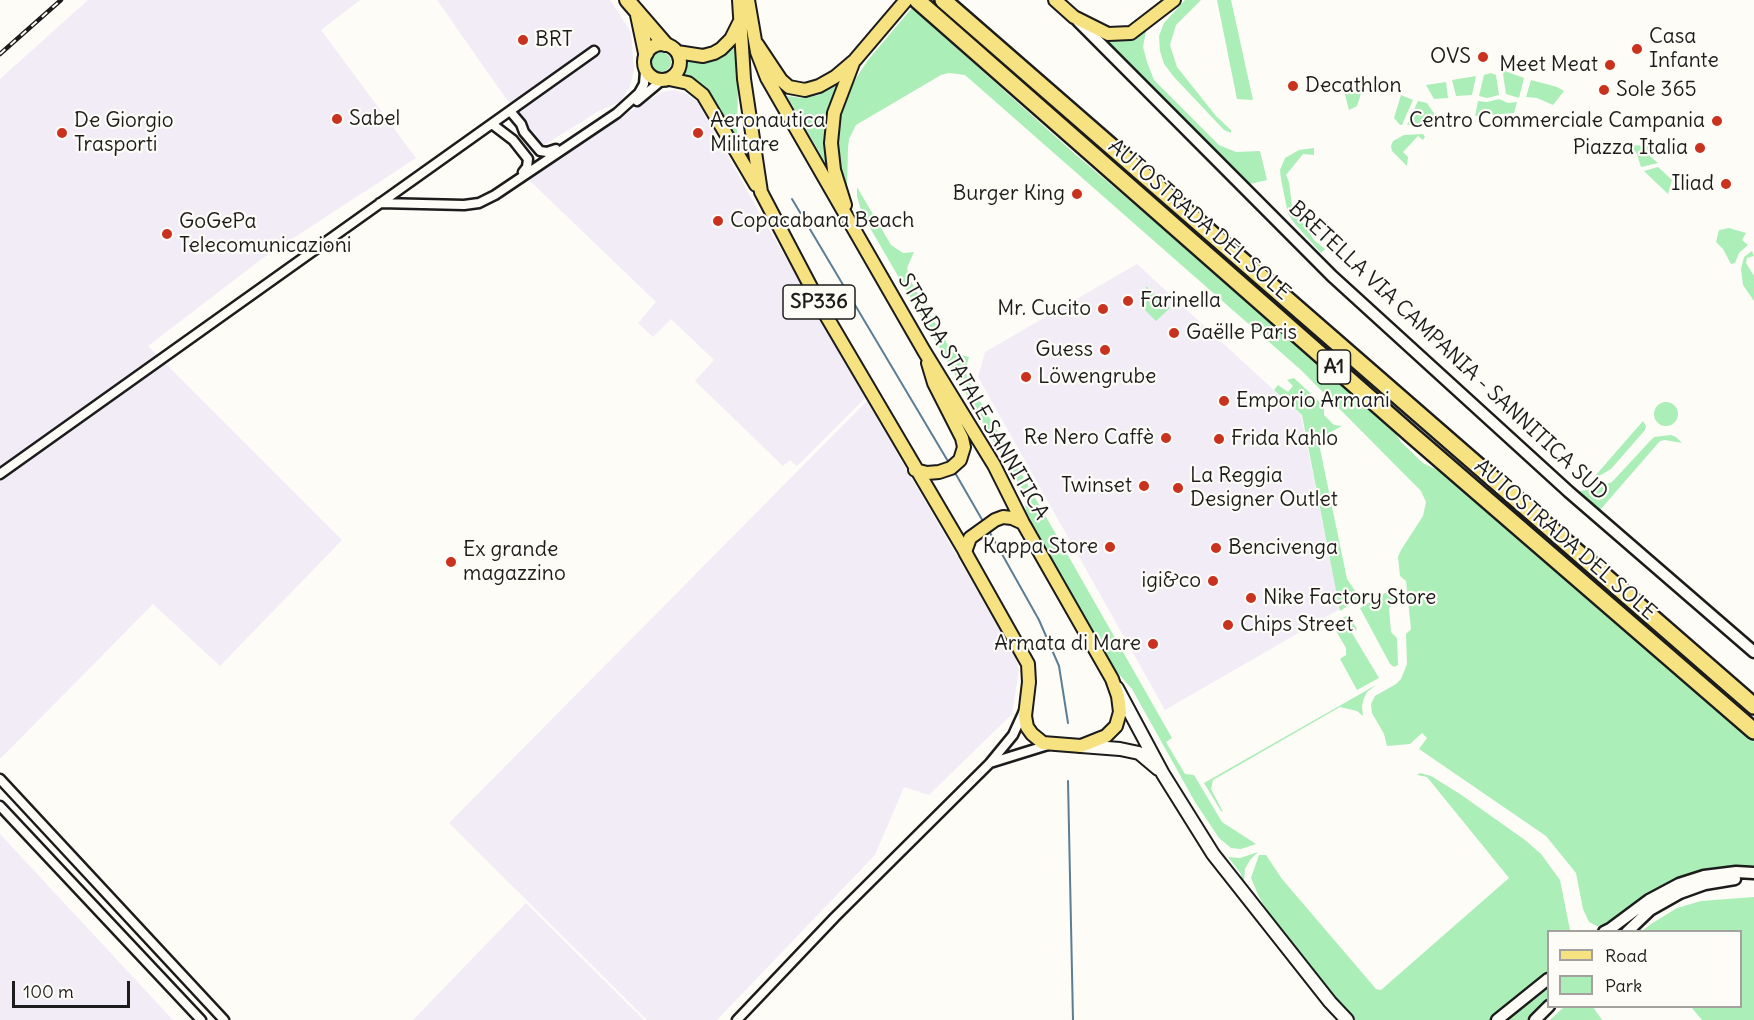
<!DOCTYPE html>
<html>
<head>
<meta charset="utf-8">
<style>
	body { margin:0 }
	#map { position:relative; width:1754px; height:1020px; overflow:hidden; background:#fdfcf7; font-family:Delius,sans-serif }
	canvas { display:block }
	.legend { position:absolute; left:1547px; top:930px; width:195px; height:78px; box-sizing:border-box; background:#fdfcf7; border:2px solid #a3a29f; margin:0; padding:8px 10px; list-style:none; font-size:18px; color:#1c1c1c }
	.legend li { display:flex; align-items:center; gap:12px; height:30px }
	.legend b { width:30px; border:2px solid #a3a29f }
	.scale { position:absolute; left:12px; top:981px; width:118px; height:27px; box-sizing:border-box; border:3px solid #1c1c1c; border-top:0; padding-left:8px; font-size:18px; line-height:21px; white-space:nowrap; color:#1c1c1c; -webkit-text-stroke:4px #fdfcf7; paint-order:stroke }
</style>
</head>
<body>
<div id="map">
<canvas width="1754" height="1020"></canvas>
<ul class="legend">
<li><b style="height:8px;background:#f6e281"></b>Road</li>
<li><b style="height:16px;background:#abeeb7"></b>Park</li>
</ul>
<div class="scale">100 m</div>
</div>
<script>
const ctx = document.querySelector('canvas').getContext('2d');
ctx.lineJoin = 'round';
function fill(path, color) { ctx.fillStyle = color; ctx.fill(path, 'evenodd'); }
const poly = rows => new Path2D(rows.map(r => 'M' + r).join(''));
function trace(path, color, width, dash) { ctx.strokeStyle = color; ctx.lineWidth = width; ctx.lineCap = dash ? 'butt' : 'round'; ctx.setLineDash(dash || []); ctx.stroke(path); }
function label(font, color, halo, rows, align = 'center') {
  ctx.font = font + ' Delius,sans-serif'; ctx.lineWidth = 4.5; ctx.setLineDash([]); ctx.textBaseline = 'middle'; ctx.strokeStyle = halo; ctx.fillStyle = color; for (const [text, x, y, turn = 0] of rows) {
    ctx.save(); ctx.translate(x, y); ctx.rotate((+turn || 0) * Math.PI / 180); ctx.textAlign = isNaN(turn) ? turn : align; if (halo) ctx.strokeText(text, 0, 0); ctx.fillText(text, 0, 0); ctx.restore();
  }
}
fill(poly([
	[88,0,360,0,321,30,416,158,263,258,148,346,342,540,220,666,153,604,0,759,0,79],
	[437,0,610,0,631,32,634,70,630,86,621,101,599,111,544,145,505,97],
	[674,90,687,94,698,102,764,221,835,341,865,398,797,466,790,460,783,466,695,381,714,360,671,319,653,337,638,323,656,302,528,179,568,149,662,92],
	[1137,264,1301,415,1340,609,1165,710,978,377,985,352],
	[867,401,1016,658,1019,670,1012,714,929,795,904,787,875,855,717,1020,647,1020,449,823],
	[0,834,173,1020,0,1020],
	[526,903,644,1020,413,1020]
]), '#f2ecf7');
fill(poly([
	[1185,0,1201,0,1176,25,1170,45,1177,67,1216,116,1231,130,1231,133,1224,130,1174,77,1164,64,1160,51,1159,36,1164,23],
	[1217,0,1231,0,1253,100,1237,99],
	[912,8,1076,155,1231,286,1391,427,1401,442,1423,463,1441,472,1754,742,1754,866,1714,868,1680,878,1635,903,1606,926,1597,926,1589,922,1583,909,1576,873,1546,836,1419,749,1427,738,1422,733,1410,744,1387,746,1384,734,1372,713,1371,704,1375,696,1396,684,1401,679,1407,664,1406,634,1411,629,1406,581,1400,576,1398,557,1401,550,1423,516,1426,502,1421,491,1301,370,965,75,949,73,941,75,856,125,849,139,848,148,847,188,841,169,838,130,842,107,849,89,868,60],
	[1147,26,1143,47,1147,62,1154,80,1219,145,1236,152,1260,151,1267,180,1250,184,1139,73,1091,27,1095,30],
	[735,40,738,85,737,142,704,87,693,78,682,74,685,66,685,59],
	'651 62a10 10 0 1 1 20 0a10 10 0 1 1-20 0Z',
	[1505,71,1524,78,1519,98,1506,94,1503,74],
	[1491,73,1496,75,1499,95,1487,98,1479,96,1484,75],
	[1476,76,1472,95,1456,96,1452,80],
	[840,79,830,103,827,119,825,134,826,164,787,96,802,98,819,95],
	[1531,80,1557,87,1564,91,1553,105,1537,98,1526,97],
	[1446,82,1448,98,1434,99,1426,85],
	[1343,87,1363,87,1357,106,1349,110],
	[1401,95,1413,100,1402,125,1400,125,1394,118],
	[1499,99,1508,103,1517,102,1514,113,1475,116,1478,101,1487,102],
	[1418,101,1427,103,1439,121,1432,124,1407,125],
	[1423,134,1425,137,1423,140,1418,136,1403,152,1408,157,1407,166,1392,151,1391,146,1393,141,1404,135],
	[1630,145,1649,146,1650,156,1658,163,1641,167,1637,154],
	[1314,148,1314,155,1303,154,1286,175,1289,182,1292,206,1314,240,1325,249,1321,253,1295,224,1288,214,1281,179,1280,170,1285,158,1299,150],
	[1658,167,1672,180,1668,194,1644,171],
	[857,187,891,245,903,253,914,252,907,268,909,278,949,347,954,353,969,357,965,370,968,380,1172,738,1166,742,1185,774,1194,775,1222,822,1256,844,1241,849,1231,848,1219,838,1195,802,1132,689,1109,663,1026,518,1025,495,862,214,857,196],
	[1729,228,1746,233,1742,240,1748,245,1739,253,1735,263,1731,264,1723,249,1716,242,1719,230],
	[1752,251,1754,256,1747,258,1746,263,1754,276,1754,301,1743,285,1741,269,1744,257],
	[1146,286,1170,308,1156,321,1145,310],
	[1294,378,1324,406,1324,415,1334,425,1342,426,1318,439,1347,579,1360,598,1340,611,1302,415,1274,390,1278,385,1288,392,1293,386,1287,380],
	'1654 414a12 12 0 1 1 24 0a12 12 0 1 1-24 0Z',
	[1643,421,1646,426,1645,430,1611,469,1601,475,1595,476],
	[1671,435,1676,437,1682,443,1665,440,1660,441,1600,510,1580,493,1580,491,1594,489,1612,482,1650,441,1654,437],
	[1385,593,1390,593,1394,597,1394,602,1389,608,1391,632,1397,638,1398,665,1394,667,1390,664,1360,608],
	[1348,615,1357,629,1352,633,1379,678,1357,690,1340,659,1346,655,1346,648,1332,624],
	[1376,685,1367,692,1364,698,1362,706,1363,716,1357,711,1340,707,1213,780,1211,789,1223,812,1221,811,1204,783],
	[1420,773,1431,776,1460,794,1525,840,1541,854,1560,880,1570,930,1569,931,1548,932,1548,975,1493,1020,1353,1020,1275,923,1259,897,1251,878,1259,855,1266,855,1282,879,1376,989,1381,990,1509,878,1427,777,1417,775],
	[1258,852,1250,860,1245,869,1244,880,1247,889,1242,885,1241,874,1228,857,1240,858],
	[1754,897,1754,1020,1702,1020,1691,1007,1740,1006,1740,932,1642,931,1651,924,1677,908,1701,901],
	[1548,986,1548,1003,1530,1020,1506,1020],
	[1564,1007,1593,1007,1602,1020,1550,1020]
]), '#abeeb7');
trace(poly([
	[792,199,949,463],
	[954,471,984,523],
	[989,531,1039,620,1059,666,1068,723],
	[1068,781,1073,1020]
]), '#5c7e95', 2);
const minor = poly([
	[637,101,661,81],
	[510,111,521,124,524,132,540,151,547,152,556,149],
	[492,124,513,140,528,159,527,167,523,172],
	[380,203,464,205,479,203,495,195,617,113,639,93,644,84,645,71],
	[0,474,594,51],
	[990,763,1048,745],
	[0,779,224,1020],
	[0,806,201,1020],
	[737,1020,835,917,990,763,1013,735,1024,711]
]);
const tertiary = poly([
	[1078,21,1332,276,1569,492,1754,652],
	[1604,932,1610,929,1649,900,1679,884,1704,876,1736,872,1754,873],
	[1627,932,1650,910,1680,893,1705,884,1735,879],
	[1497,1020,1548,979],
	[1535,1020,1549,1006]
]);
const secondary = poly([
	[1117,688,1163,774,1213,854,1330,1002,1347,1020],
	[1081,746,1120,749,1139,753,1158,769]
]);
const primary = poly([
	[739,0,744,79,761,192,824,312,967,555],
	[748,0,757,52,767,78,924,351,994,465,1023,523,1112,679,1118,696,1120,712,1116,726,1106,736,1081,746,1043,743,1032,734,1027,727,1025,716,1029,682,1028,664,965,552,970,538,995,520,1003,517,1012,518,1023,523],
	[1055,0,1074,17,1108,34,1131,33,1174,0],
	'644 62a18 18 0 1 1 36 0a18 18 0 1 1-36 0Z',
	[757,44,781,80,789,87,805,90,819,86,835,77,855,60,906,0],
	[677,52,703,56,714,53,721,49,731,39,739,23],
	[669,79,688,83,703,95,756,185],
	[845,205,834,170,831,143,834,113,853,63],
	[915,470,927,473,939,472,951,468,960,460,964,447,962,438,934,383,928,363]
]);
const trunk = poly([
	[627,0,665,44],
	[638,15,646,53]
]);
const motorway = poly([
	[917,0,1414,437,1754,731],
	[943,0,1754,706]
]);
trace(minor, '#1c1c1c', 13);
trace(tertiary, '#1c1c1c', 15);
trace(secondary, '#1c1c1c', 16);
trace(primary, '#1c1c1c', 16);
trace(trunk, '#1c1c1c', 18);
trace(motorway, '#1c1c1c', 20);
trace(minor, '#fdfcf7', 8);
trace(tertiary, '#fdfcf7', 10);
trace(secondary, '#fdfcf7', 12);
trace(primary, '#f6e281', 12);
trace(trunk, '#f6e281', 14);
trace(motorway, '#f6e281', 15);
const rail = poly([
	[0,54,61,0]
]);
trace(rail, '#1c1c1c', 4.5);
trace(rail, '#fdfcf7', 2, [7]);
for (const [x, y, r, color] of [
	[523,40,6,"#c8321e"],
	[1637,49,6,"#c8321e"],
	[1483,57,6,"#c8321e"],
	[1610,65,6,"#c8321e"],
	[1293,86,6,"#c8321e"],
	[1604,90,6,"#c8321e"],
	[337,119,6,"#c8321e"],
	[1717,121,6,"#c8321e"],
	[62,133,6,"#c8321e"],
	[698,133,6,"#c8321e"],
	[1700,148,6,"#c8321e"],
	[1726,184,6,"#c8321e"],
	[1077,194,6,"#c8321e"],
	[718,221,6,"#c8321e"],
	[167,234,6,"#c8321e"],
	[1128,301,6,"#c8321e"],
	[1103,309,6,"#c8321e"],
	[1174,333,6,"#c8321e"],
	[1105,350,6,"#c8321e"],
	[1026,377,6,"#c8321e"],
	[1224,401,6,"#c8321e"],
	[1166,438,6,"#c8321e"],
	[1219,439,6,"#c8321e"],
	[1144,486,6,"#c8321e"],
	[1178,488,6,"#c8321e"],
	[1110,547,6,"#c8321e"],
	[1216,548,6,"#c8321e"],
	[451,562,6,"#c8321e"],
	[1213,581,6,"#c8321e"],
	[1251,598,6,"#c8321e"],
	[1228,625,6,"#c8321e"],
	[1153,644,6,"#c8321e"]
]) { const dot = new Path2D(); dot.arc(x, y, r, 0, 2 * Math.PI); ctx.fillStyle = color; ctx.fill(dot); trace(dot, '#fdfcf7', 2); }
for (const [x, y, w] of [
	[819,302,72],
	[1334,367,33]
]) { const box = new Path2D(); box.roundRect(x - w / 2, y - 17, w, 34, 4.5); ctx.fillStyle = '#fdfcf7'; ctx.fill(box); trace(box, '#1c1c1c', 1.5); }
label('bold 20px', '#1c1c1c', null, [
	["SP336",819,302],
	["A1",1334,367]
]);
label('21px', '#1c1c1c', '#fdfcf7', [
	["Casa",1649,37],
	["Infante",1649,61],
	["BRT",535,40],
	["OVS",1471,57,"right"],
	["Meet Meat",1598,65,"right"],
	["Decathlon",1305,86],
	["Sole 365",1616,90],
	["Sabel",349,119],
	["De Giorgio",74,121],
	["Trasporti",74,145],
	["Aeronautica",710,121],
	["Militare",710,145],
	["Centro Commerciale Campania",1705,121,"right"],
	["Piazza Italia",1688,148,"right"],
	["Iliad",1714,184,"right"],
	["Burger King",1065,194,"right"],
	["Copacabana Beach",730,221],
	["GoGePa",179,222],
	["Telecomunicazioni",179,246],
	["Farinella",1140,301],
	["Mr. Cucito",1091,309,"right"],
	["Gaëlle Paris",1186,333],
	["Guess",1093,350,"right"],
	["Löwengrube",1038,377],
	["Emporio Armani",1236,401],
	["Re Nero Caffè",1154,438,"right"],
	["Frida Kahlo",1231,439],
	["La Reggia",1190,476],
	["Designer Outlet",1190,500],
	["Twinset",1132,486,"right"],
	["Kappa Store",1098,547,"right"],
	["Bencivenga",1228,548],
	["Ex grande",463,550],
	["magazzino",463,574],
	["igi&co",1201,581,"right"],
	["Nike Factory Store",1263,598],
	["Chips Street",1240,625],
	["Armata di Mare",1141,644,"right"]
], 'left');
label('21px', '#1c1c1c', '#fdfcf7', [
	["AUTOSTRADA DEL SOLE",1199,220,41],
	["BRETELLA VIA CAMPANIA - SANNITICA SUD",1448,351,43],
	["STRADA STATALE SANNITICA",973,397,60],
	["AUTOSTRADA DEL SOLE",1565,540,41]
]);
</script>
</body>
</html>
